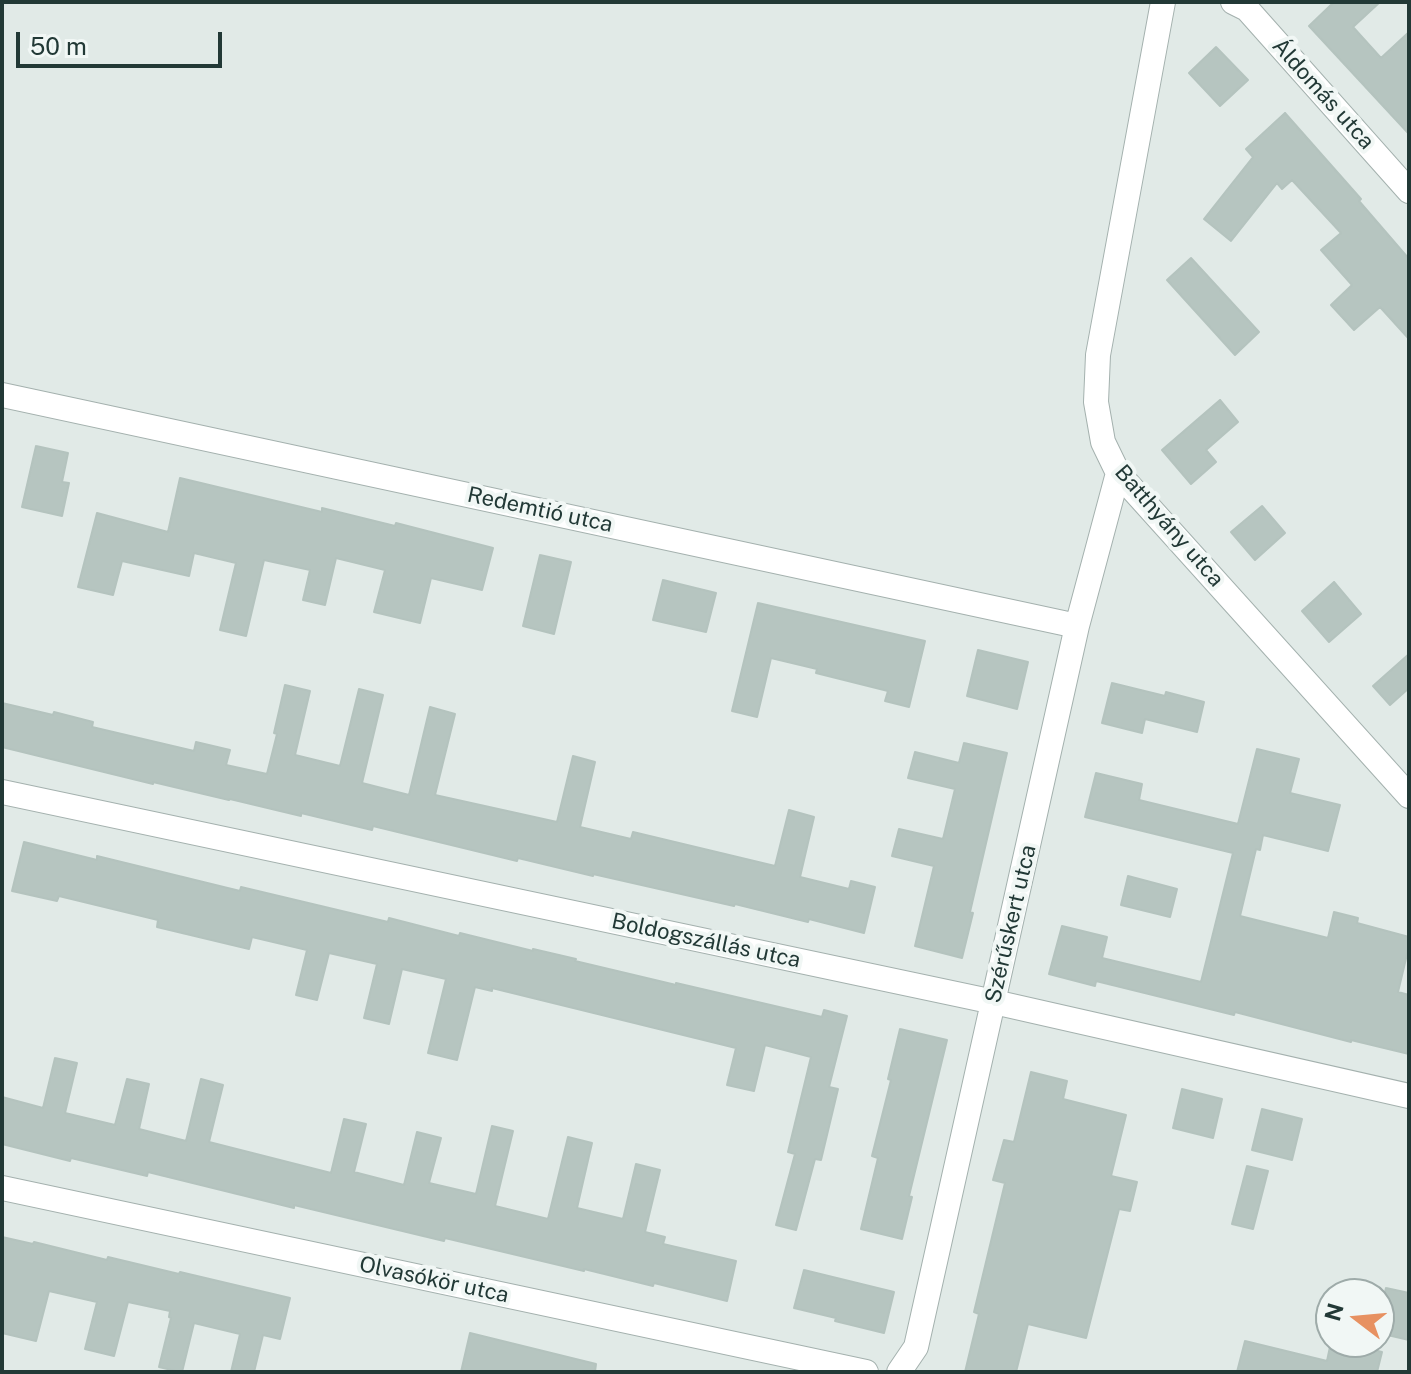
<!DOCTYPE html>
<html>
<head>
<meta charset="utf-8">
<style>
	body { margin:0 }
	#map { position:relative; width:1411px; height:1374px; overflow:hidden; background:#e1eae7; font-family:"Public Sans",sans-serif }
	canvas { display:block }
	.frame { position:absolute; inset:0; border:4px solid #223936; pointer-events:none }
	.north { position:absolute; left:1315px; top:1278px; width:80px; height:80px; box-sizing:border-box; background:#f1f7f5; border:2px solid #9eaba9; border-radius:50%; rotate:286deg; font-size:22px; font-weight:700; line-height:32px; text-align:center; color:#223936 }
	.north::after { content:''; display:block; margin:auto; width:28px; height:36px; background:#e79161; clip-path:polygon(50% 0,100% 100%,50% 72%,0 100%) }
	.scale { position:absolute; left:16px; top:32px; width:206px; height:36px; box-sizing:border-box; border:4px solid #223936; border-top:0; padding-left:10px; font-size:24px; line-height:28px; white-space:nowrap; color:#223936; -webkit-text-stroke:6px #f1f7f5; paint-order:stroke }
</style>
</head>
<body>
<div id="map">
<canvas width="1411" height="1374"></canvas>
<div class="frame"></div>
<div class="north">N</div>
<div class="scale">50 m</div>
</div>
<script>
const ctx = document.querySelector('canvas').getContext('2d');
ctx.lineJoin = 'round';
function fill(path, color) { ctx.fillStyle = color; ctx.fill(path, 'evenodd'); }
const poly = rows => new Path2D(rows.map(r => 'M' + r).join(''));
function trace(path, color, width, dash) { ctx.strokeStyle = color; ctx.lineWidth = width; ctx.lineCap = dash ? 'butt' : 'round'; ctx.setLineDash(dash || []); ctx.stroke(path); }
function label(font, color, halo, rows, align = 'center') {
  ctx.font = font + ' "Public Sans",sans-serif'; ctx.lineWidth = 8; ctx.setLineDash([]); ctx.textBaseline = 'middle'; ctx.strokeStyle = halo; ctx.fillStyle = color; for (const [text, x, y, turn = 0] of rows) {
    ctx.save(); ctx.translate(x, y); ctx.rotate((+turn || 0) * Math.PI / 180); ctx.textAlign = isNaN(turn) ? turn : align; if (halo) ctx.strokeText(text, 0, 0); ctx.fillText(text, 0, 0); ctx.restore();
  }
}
const building = poly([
	[1334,2,1380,2,1353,27,1381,58,1409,32,1409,134,1309,26,1334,2],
	[1216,47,1248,80,1220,106,1189,73,1216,47],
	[1285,113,1361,199,1359,201,1409,259,1409,339,1380,307,1354,330,1331,305,1352,285,1321,250,1341,233,1292,180,1282,189,1277,183,1231,241,1204,219,1253,157,1246,149,1285,113],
	[1191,258,1259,332,1235,355,1167,280,1191,258],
	[1220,400,1238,422,1206,450,1216,462,1191,484,1162,450,1220,400],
	[36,446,68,453,62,482,69,483,62,516,22,507,36,446],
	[180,478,322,512,322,508,395,526,396,523,493,548,482,590,431,578,420,623,374,612,385,570,336,558,325,605,303,600,310,570,264,560,246,636,220,630,236,563,194,553,189,576,122,561,113,595,78,587,97,513,168,532,180,478],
	[1262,506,1285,533,1255,560,1231,532,1262,506],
	[540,555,571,562,554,634,523,626,540,555],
	[663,580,716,593,706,632,653,620,663,580],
	[1334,582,1361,614,1329,642,1302,611,1334,582],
	[758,603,925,641,909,707,885,701,888,691,816,673,817,669,771,658,757,717,732,711,758,603],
	[978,650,1028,662,1017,709,967,696,978,650],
	[1409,654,1409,688,1390,705,1373,686,1409,654],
	[1112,683,1165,696,1166,692,1204,702,1197,732,1145,719,1142,733,1102,723,1112,683],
	[285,685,310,691,295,755,340,766,359,689,383,695,362,783,409,795,430,707,455,714,435,795,557,822,573,756,595,762,580,827,631,839,633,832,775,866,789,810,814,817,800,877,849,889,851,881,875,887,864,933,809,919,808,922,735,904,734,906,593,874,593,876,518,858,517,861,373,826,372,830,301,813,301,816,230,799,229,800,153,782,153,784,2,747,2,703,53,715,54,712,93,722,92,727,194,751,196,742,230,750,226,765,267,774,277,734,274,733,285,685],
	[964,743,1007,753,970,912,973,913,962,958,915,946,934,866,892,856,899,829,943,839,955,789,908,778,915,752,959,763,964,743],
	[1257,749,1299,759,1290,793,1340,805,1328,851,1263,835,1260,850,1256,849,1240,916,1328,938,1334,912,1358,918,1357,923,1409,937,1409,946,1398,992,1409,995,1409,1054,1351,1040,1351,1042,1235,1012,1234,1015,1096,981,1095,986,1049,974,1062,926,1107,937,1102,958,1201,982,1233,853,1085,817,1096,773,1142,784,1139,800,1238,824,1257,749],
	[24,842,97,860,97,856,240,891,241,887,388,922,389,918,459,936,460,933,533,951,533,949,576,959,575,961,676,985,676,983,822,1017,824,1010,847,1016,829,1087,838,1089,821,1160,815,1159,796,1230,776,1225,795,1154,788,1152,811,1057,765,1045,754,1091,727,1085,736,1048,492,988,492,991,475,987,457,1060,428,1053,446,979,402,969,389,1024,364,1018,377,964,329,953,317,1000,296,995,307,950,252,937,249,949,157,927,158,920,59,896,57,901,12,891,24,842],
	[1128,876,1177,889,1170,917,1121,905,1128,876],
	[900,1029,947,1040,909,1196,912,1197,902,1239,861,1229,878,1158,872,1156,891,1080,888,1079,900,1029],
	[55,1058,77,1063,65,1113,115,1125,127,1079,149,1084,139,1129,186,1141,201,1079,223,1085,209,1142,331,1173,344,1119,366,1124,354,1172,404,1185,417,1132,441,1138,429,1183,476,1194,492,1126,513,1131,495,1206,548,1219,568,1137,592,1143,577,1208,623,1219,636,1164,660,1170,645,1232,665,1237,663,1244,736,1261,727,1301,654,1283,653,1286,584,1269,584,1271,445,1238,444,1241,294,1205,294,1208,148,1172,147,1176,71,1158,70,1161,2,1144,2,1097,43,1108,55,1058],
	[1031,1072,1067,1081,1063,1099,1126,1115,1111,1176,1137,1182,1130,1211,1119,1209,1086,1338,1028,1324,1016,1372,965,1372,979,1314,974,1312,1005,1183,993,1180,1004,1140,1014,1142,1031,1072],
	[1182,1089,1222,1099,1213,1138,1173,1128,1182,1089],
	[1262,1109,1302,1119,1292,1160,1252,1150,1262,1109],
	[1247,1166,1268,1171,1253,1229,1232,1224,1247,1166],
	[2,1237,33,1244,34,1242,107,1260,108,1257,179,1274,180,1272,290,1298,280,1339,263,1335,254,1372,231,1372,240,1334,194,1323,182,1372,180,1372,159,1367,171,1318,169,1317,170,1311,128,1302,114,1356,85,1349,97,1302,49,1291,36,1341,2,1333,2,1237],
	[804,1270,894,1292,884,1333,835,1321,836,1318,794,1308,804,1270],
	[1386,1288,1409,1293,1409,1340,1379,1333,1379,1317,1386,1288],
	[470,1333,596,1364,595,1372,461,1372,470,1333],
	[1245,1341,1327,1361,1331,1342,1341,1342,1382,1352,1377,1372,1237,1372,1245,1341]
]);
fill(building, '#b6c5c0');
trace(building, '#b4c3be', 2);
const street = poly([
	[1163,2,1098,355,1096,402,1103,442,1118,473,1409,796],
	[1233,2,1247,9,1409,191],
	[2,395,1077,626],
	[2,792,994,1002,1409,1096],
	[2,1188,866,1372],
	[899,1372,916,1347,1077,626,1118,473]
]);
trace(street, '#a4b1ae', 26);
trace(street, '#fff', 24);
label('22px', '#223936', '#f1f7f5', [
	["Áldomás utca",1323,94,48],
	["Redemtió utca",540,510,12],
	["Batthyány utca",1169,526,49],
	["Szérűskert utca",1011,924,-77],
	["Boldogszállás utca",706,941,12],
	["Olvasókör utca",434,1280,12]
]);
</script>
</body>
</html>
